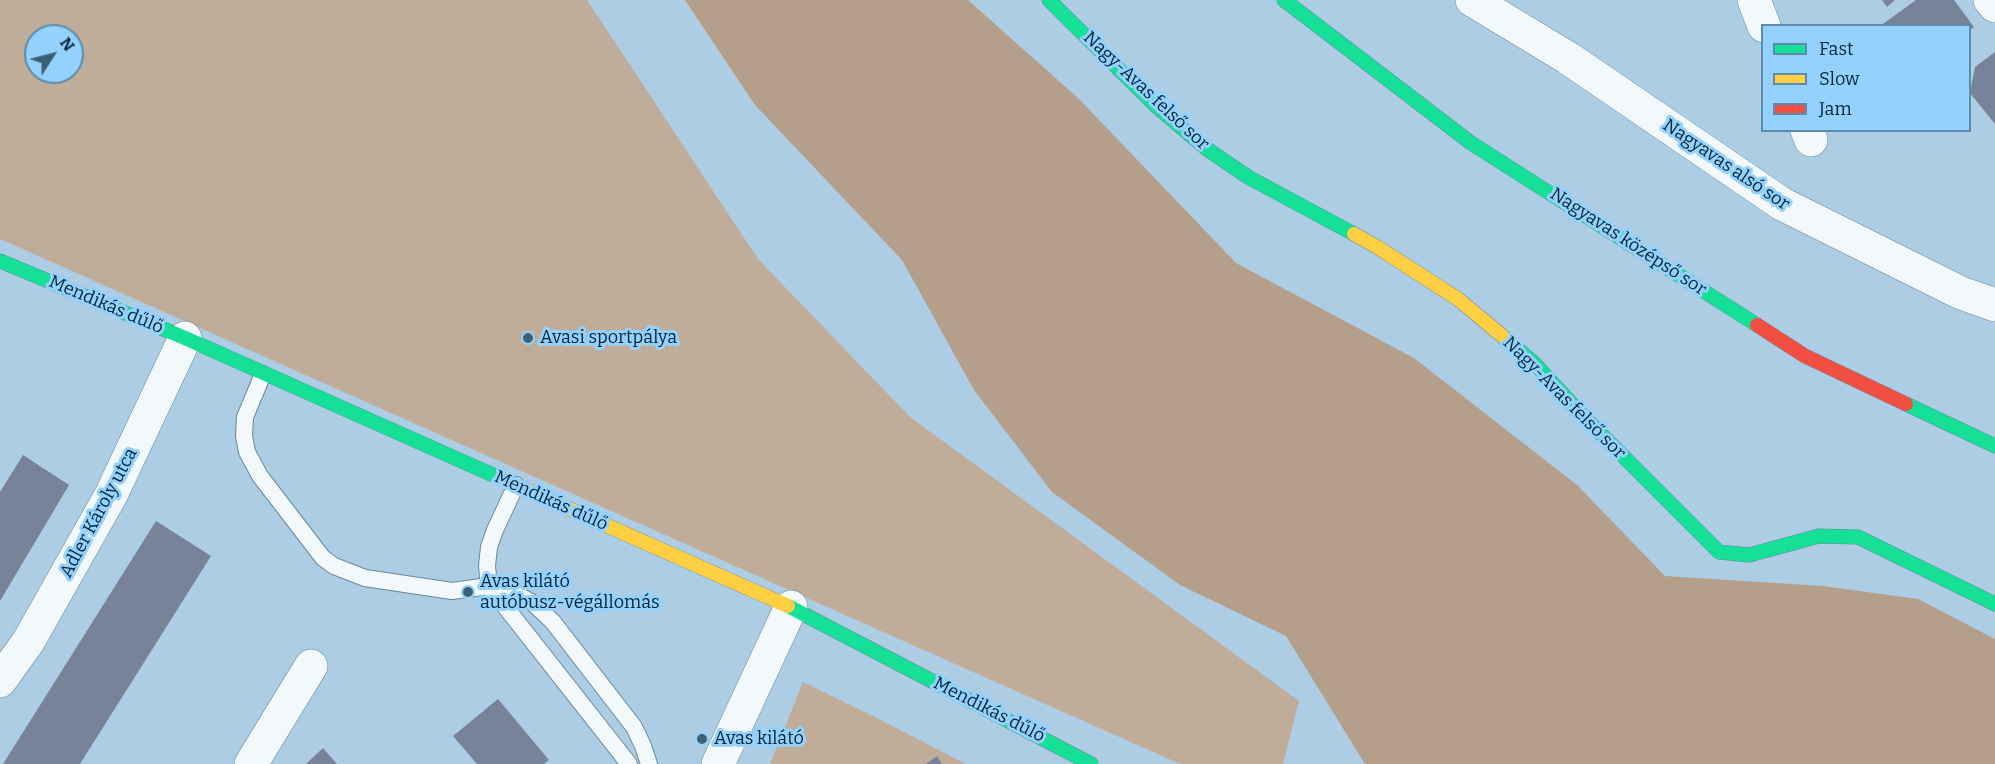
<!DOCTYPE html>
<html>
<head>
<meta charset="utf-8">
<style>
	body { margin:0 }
	#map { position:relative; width:1995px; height:764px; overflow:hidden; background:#accde4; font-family:Bitter,serif }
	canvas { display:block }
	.legend { position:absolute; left:1761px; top:24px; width:210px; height:108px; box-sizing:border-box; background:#94d1fc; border:2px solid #5a8cae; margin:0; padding:8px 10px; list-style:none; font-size:18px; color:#03253a }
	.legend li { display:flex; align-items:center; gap:12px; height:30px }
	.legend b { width:30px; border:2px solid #5a8cae }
	.north { position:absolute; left:24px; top:24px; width:60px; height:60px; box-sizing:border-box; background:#94d1fc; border:2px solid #5a8cae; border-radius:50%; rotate:54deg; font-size:16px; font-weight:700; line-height:24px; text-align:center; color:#03253a }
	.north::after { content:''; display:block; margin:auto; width:21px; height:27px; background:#3e6076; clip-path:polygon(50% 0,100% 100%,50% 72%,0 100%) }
</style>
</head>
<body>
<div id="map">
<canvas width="1995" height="764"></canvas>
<ul class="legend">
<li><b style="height:8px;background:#16e098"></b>Fast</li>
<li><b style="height:8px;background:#ffcf43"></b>Slow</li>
<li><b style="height:8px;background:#f24e42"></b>Jam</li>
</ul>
<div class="north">N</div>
</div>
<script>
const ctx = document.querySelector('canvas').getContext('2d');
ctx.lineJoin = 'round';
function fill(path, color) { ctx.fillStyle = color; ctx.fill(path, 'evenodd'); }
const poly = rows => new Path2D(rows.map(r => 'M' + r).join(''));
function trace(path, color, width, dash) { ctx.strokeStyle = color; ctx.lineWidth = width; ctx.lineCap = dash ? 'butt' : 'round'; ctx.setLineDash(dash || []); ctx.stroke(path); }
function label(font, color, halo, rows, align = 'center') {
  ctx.font = font + ' Bitter,serif'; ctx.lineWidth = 6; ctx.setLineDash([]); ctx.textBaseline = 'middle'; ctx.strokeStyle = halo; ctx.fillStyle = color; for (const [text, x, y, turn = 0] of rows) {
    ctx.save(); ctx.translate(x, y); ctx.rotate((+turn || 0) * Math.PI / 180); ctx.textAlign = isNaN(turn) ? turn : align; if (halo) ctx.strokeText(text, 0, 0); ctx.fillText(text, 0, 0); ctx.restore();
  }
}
fill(poly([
	[0,0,587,0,758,259,910,417,1299,701,1283,764,1180,764,0,239],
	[36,36,72,36,72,72,36,72],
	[803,682,877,718,966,764,770,764]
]), '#c0ad99');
fill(poly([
	[685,0,968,0,1078,98,1236,263,1414,358,1577,485,1665,576,1823,586,1918,599,1995,639,1995,764,1365,764,1286,636,1180,585,1052,492,974,390,902,260,755,105]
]), '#b49f8a');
fill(poly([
	[1882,0,1895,0,1887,7],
	[1916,0,1954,0,1974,27,1970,30,1970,26,1880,26],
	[1995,52,1995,124,1970,93,1975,67],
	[23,455,69,485,0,601,0,492],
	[156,521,211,556,80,764,3,764],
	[498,699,549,760,544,764,477,764,453,736],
	[323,748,337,764,306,764],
	[937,756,942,764,926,764]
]), '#788299');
const lane = poly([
	[263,374,245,417,244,436,247,452,260,476,323,558,334,566,365,578,452,591,489,586,514,593,533,603,553,622,634,727,643,746,649,764],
	[516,485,495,530,489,547,487,566,489,586,629,764]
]);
const street = poly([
	[1472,0,1568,58,1782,204,1961,293,1995,305],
	[1754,0,1764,26],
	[1990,0,1995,6],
	[1807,130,1811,140],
	[0,681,28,642,111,495,185,338],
	[251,764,311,666],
	[718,764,791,607]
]);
const fast = poly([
	[1049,0,1156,106,1207,149,1248,177,1354,234],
	[1284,0,1471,143,1757,325],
	[0,261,185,338,520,487],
	[1507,340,1535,364,1584,417,1719,552,1749,555,1819,536,1858,537,1995,604],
	[1906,404,1995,446],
	[788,606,1091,764]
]);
const slow = poly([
	[1354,234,1377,247,1458,299,1507,340],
	[520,487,788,606]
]);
const jam = poly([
	[1757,325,1805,356,1906,404]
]);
trace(lane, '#67899c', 18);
trace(street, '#67899c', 34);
trace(fast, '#67899c', 15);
trace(slow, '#67899c', 15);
trace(jam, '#67899c', 15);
trace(lane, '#f3f8fb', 16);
trace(street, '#f3f8fb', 33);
trace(fast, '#16e098', 14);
trace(slow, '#ffcf43', 14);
trace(jam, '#f24e42', 14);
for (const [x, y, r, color] of [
	[528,338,6,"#3e6076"],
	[468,592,6,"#3e6076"],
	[702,739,6,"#3e6076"]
]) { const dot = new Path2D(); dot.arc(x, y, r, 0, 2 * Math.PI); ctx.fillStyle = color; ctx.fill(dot); trace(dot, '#94d1fc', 2); }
label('18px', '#03253a', '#94d1fc', [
	["Nagy-Avas felső sor",1146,91,43],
	["Nagyavas alsó sor",1726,165,34],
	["Nagyavas középső sor",1628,242,33],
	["Mendikás dűlő",106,305,23],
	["Nagy-Avas felső sor",1564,398,45],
	["Mendikás dűlő",551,501,24],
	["Adler Károly utca",99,513,-62],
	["Mendikás dűlő",989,710,27]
]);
label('18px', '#03253a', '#94d1fc', [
	["Avasi sportpálya",540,338],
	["Avas kilátó",480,582],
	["autóbusz-végállomás",480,603],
	["Avas kilátó",714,739]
], 'left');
</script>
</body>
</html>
